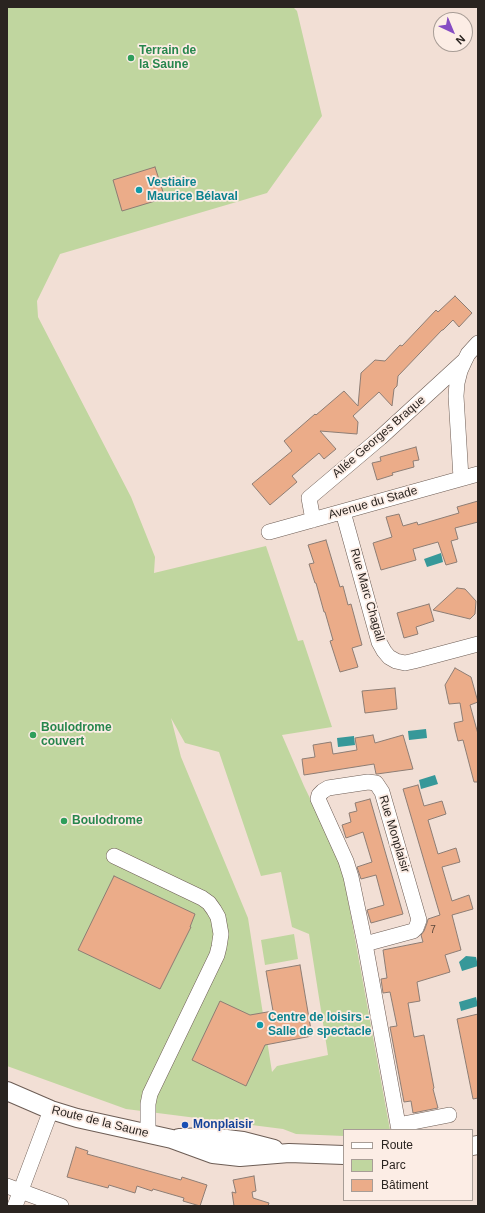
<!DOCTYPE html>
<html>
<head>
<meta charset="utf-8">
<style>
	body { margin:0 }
	#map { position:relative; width:485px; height:1213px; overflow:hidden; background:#f2dfd5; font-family:Arial,sans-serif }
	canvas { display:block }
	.frame { position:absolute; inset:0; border:8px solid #2a2420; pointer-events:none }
	.legend { position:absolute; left:343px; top:1129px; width:130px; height:72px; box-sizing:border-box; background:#fcede5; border:1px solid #a89d96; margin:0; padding:5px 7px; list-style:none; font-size:12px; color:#2a2420 }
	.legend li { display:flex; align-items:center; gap:8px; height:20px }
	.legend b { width:20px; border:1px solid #a89d96 }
	.north { position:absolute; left:433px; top:12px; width:40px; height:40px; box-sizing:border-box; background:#fcede5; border:1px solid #a89d96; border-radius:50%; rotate:136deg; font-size:11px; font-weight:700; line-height:16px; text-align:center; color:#2a2420 }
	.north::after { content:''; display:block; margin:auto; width:14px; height:18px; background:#864cc3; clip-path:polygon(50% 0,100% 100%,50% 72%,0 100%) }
</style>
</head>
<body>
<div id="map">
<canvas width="485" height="1213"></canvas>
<div class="frame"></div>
<ul class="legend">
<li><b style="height:5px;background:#fff"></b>Route</li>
<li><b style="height:11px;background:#c0d69f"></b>Parc</li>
<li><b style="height:11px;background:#ebac89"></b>Bâtiment</li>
</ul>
<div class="north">N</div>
</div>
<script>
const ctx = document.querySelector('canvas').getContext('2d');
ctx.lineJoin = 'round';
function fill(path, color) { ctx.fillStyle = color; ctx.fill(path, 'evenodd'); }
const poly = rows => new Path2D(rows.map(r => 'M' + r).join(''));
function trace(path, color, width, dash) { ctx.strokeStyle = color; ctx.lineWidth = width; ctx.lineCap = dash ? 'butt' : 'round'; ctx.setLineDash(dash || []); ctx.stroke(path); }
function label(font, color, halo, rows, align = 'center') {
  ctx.font = font + ' Arial,sans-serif'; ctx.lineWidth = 3.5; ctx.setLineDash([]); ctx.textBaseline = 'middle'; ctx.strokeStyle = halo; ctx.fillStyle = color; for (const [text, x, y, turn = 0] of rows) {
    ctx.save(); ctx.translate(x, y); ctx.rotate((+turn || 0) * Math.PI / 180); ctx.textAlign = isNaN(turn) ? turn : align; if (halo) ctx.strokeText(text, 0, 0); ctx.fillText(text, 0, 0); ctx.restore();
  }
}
fill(poly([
	[7,7,293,7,297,11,322,116,267,193,60,254,37,301,38,317,131,497,155,557,154,573,266,546,298,641,303,640,332,727,282,735,304,786,335,850,343,873,390,1130,344,1130,344,1136,296,1134,283,1129,126,1109,7,1066],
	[171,718,185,743,219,752,261,876,281,872,292,927,309,934,328,1055,277,1066,272,1072,248,918,181,757],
	[294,934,298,959,265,965,261,940]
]), '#c0d69f');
fill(poly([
	[441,553,443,562,427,567,424,559],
	[426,729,427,738,409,740,408,731],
	[354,736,355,745,338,747,337,738],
	[435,775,438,784,421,789,419,780],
	[466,956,476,957,478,966,462,971,459,962],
	[476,997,478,1006,461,1011,459,1002]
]), '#379899');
const building = poly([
	[155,167,165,198,122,211,113,180,155,167],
	[455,296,472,313,459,327,453,320,443,330,442,330,398,376,397,386,394,389,392,406,379,392,353,416,358,422,357,434,320,431,336,449,324,459,319,453,292,476,297,482,270,505,252,484,292,451,284,441,315,414,316,415,344,391,358,406,361,373,375,360,385,361,400,345,402,346,436,310,438,312,455,296],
	[416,447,419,460,413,461,414,467,392,473,393,475,377,480,372,463,381,461,380,457,416,447],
	[478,501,478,522,455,528,458,539,451,541,457,562,446,565,438,542,413,549,416,560,381,570,373,543,392,537,386,517,399,514,403,526,417,522,418,525,459,513,457,507,478,501],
	[326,540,340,587,343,586,348,605,351,604,362,645,352,648,358,667,340,672,330,641,333,640,325,612,324,612,316,583,315,583,309,564,314,563,308,545,326,540],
	[457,588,465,589,476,601,475,614,470,619,433,610,457,588],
	[429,604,434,621,416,627,418,634,404,638,397,613,429,604],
	[455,668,471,677,478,702,470,705,478,734,478,782,474,782,463,740,458,741,455,729,454,723,463,721,460,703,449,704,445,685,455,668],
	[395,688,397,709,365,713,362,691,395,688],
	[373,735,375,743,403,735,413,769,377,774,376,774,374,764,304,775,302,759,315,757,313,745,331,742,333,754,357,750,355,738,373,735],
	[418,785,424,806,442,801,446,814,428,820,438,854,456,848,460,862,442,867,452,901,469,895,473,909,452,915,461,950,445,955,450,972,417,982,420,1001,408,1003,414,1037,424,1035,434,1088,433,1089,438,1108,413,1113,411,1101,404,1102,390,1027,397,1026,390,992,383,993,381,979,387,978,383,950,423,942,421,935,424,931,427,923,428,919,440,915,403,789,418,785],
	[370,799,403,914,371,923,367,910,384,905,376,875,361,879,357,867,372,862,363,832,346,838,342,825,351,822,349,813,357,811,355,803,370,799],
	[114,876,195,914,190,927,191,927,160,989,78,950,114,876],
	[300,965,312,1036,265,1045,246,1086,192,1060,220,1001,250,1015,273,1011,266,971,300,965],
	[478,1014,478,1098,473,1099,457,1019,478,1014],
	[76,1147,88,1151,87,1154,116,1162,181,1180,182,1177,207,1185,200,1206,183,1201,184,1198,153,1189,152,1191,137,1186,135,1193,109,1185,108,1188,67,1177,76,1147],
	[254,1176,256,1191,252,1192,253,1198,269,1203,268,1206,234,1206,232,1192,236,1193,233,1180,254,1176]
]);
fill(building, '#ebac89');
trace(building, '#8d7d74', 1);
const minor = poly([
	[461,478,456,396,457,383,460,371,465,360,468,354,478,343],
	[343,512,379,642,384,651,389,657,396,661,405,663,414,661,478,644],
	[313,520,309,498,380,438,465,360],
	[269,532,478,474],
	[114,856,202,898,209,903,214,910,218,917,221,934,219,947,217,955,150,1094,148,1104,148,1126,146,1133],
	[365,944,413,931,416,928,419,920,382,792,376,783,368,782,328,788,323,791,319,795,318,799,346,861,351,877,365,944,399,1130],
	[398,1125,449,1115],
	[7,1186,61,1206],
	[15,1206,51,1110]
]);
const tertiary = poly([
	[7,1091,51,1110,77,1118,172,1139,213,1154,240,1157,289,1153,344,1155],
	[179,1138,210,1137,243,1141,274,1149],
	[472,1146,478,1145]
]);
trace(minor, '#6d5d55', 16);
trace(tertiary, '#6d5d55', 20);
trace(minor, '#fff', 15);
trace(tertiary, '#fff', 18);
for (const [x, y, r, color] of [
	[131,58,4,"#2e9e5b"],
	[139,190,4,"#0f9aa8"],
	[33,735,4,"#2e9e5b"],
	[64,821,4,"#2e9e5b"],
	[260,1025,4,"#0f9aa8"],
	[185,1125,4,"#1a4fb4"]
]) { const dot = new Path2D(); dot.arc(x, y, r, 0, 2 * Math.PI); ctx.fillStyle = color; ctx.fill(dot); trace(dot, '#fcede5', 1.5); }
label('10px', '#5a463a', null, [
	["7",433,930]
]);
label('bold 12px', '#27864d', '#fcede5', [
	["Terrain de",139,51],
	["la Saune",139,65],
	["Boulodrome",41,728],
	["couvert",41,742],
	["Boulodrome",72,821]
], 'left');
label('bold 12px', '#0d838f', '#fcede5', [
	["Vestiaire",147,183],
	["Maurice Bélaval",147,197],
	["Centre de loisirs -",268,1018],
	["Salle de spectacle",268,1032]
], 'left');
label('12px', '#2a2420', '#fcede5', [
	["Allée Georges Braque",379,437,-41],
	["Avenue du Stade",373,503,-16],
	["Rue Marc Chagall",367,595,74],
	["Rue Monplaisir",394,834,73],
	["Route de la Saune",100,1122,14]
]);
label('bold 12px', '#164399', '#fcede5', [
	["Monplaisir",193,1125]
], 'left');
</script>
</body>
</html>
